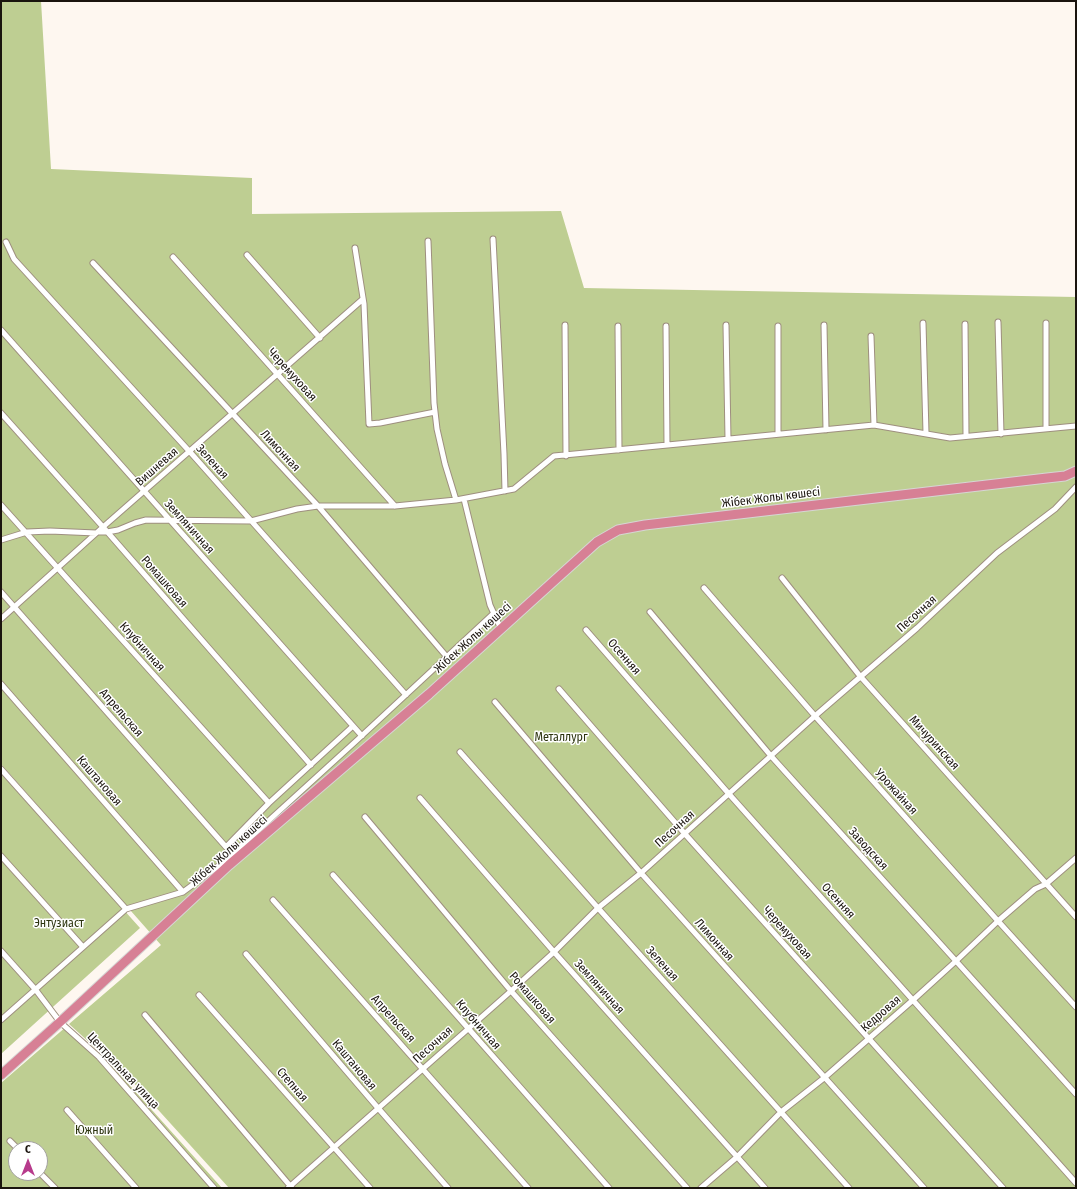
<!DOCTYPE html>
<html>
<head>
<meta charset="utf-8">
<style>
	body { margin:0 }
	#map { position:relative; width:1077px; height:1189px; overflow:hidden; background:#fef7f0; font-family:"Fira Sans Condensed",sans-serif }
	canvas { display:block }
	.frame { position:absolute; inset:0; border:2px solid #1a140e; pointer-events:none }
	.north { position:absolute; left:8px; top:1141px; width:40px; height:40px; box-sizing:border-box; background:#fff; border:1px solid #a3a19f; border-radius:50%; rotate:0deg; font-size:11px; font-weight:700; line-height:16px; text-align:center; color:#1a140e }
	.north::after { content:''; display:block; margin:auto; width:14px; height:18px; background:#b73b8c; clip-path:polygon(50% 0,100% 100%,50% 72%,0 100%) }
</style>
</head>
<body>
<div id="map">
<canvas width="1077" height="1189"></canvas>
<div class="frame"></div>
<div class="north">С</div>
</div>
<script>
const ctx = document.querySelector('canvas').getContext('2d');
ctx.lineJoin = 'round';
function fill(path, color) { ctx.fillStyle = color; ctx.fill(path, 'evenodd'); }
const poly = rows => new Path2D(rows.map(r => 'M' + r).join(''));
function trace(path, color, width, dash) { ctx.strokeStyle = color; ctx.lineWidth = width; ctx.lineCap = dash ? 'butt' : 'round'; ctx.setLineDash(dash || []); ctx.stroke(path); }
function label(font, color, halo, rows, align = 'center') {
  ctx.font = font + ' "Fira Sans Condensed",sans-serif'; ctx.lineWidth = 3; ctx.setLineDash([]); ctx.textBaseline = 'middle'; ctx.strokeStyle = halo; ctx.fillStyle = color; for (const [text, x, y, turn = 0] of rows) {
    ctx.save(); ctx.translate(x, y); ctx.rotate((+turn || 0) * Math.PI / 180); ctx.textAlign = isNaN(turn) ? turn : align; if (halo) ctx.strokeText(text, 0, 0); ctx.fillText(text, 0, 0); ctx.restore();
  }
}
fill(poly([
	[1,1,41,1,51,169,252,178,252,214,561,211,584,288,1076,297,1076,1188,229,1188,132,1081,69,1024,161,945,1,764],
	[1,773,140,928,1,1054],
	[67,1026,116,1070,222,1188,1,1188,1,1083],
	[16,1149,40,1149,40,1173,16,1173]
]), '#bece92');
const street = poly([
	[493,239,504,454,505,491],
	[428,241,434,403,437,429,445,464,456,500],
	[6,242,14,259,190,452,406,695],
	[355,248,364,304,369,424,380,423,435,412],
	[247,255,320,338],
	[173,257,395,506],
	[93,263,318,506,447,657],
	[998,322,1001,434],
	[923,323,926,433],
	[965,324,966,435],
	[565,325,566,456],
	[726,325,728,439],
	[824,325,826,430],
	[618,326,619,450],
	[666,326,667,445],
	[778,326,778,434],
	[1,330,362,736],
	[871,336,874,425],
	[1,413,103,527,311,765],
	[1046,428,1046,323],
	[464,499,490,605,501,629],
	[1,505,269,803],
	[98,532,107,532,118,530,135,523,146,520,251,521,297,509,318,506,395,506,456,500,514,489,554,456,874,425,950,438,1076,426],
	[1,540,27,532,50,531,96,533],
	[782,578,860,676,1076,917],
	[704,588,815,716,998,921,1076,1007],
	[1,592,226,847,269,803,353,726],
	[650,612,771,756,1076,1094],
	[1,619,103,527,363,299],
	[586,630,729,794,1076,1183],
	[1,684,183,892],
	[559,689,685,834,1003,1188],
	[495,702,641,873,924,1188],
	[460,752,598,908,849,1188],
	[1,769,126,909],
	[420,798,554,952,765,1188],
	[365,817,511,991,687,1188],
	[1,856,83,947],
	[333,875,609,1188],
	[273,900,528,1188],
	[1,951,35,989,60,1022,99,1057,214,1188],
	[246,954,378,1108,448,1188],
	[199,995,370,1188],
	[145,1015,292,1188],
	[1,1020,126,909,183,892,221,864,355,742,494,613],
	[67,1110,136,1188],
	[10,1141,18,1149],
	[40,1173,55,1188],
	[288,1188,511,991,554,952,598,908,641,873,815,716,917,628,997,553,1055,509,1076,487],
	[701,1188,737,1157,781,1112,824,1078,913,1000,956,961,998,921,1035,889,1046,884,1076,858]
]);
const highway = poly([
	[1,1075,60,1022,229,865,429,694,597,542,618,530,645,525,1047,478,1065,476,1076,471]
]);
trace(street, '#9e8f7f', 7);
trace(highway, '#d6d5d4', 11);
trace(street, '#fff', 5);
trace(highway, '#d78095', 9);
label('12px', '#1a140e', '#fff', [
	["Черемуховая",292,375,48],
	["Лимонная",280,451,47],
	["Зеленая",212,462,48],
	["Вишневая",157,467,-41],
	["Жібек Жолы көшесі",771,498,-7],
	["Земляничная",189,527,48],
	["Ромашковая",164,582,49],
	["Песочная",917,614,-42],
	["Жібек Жолы көшесі",473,638,-42],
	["Клубничная",142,647,48],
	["Осенняя",624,657,49],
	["Апрельская",121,713,49],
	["Мичуринская",934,743,48],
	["Каштановая",99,781,49],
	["Урожайная",896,792,48],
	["Песочная",675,829,-42],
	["Заводская",868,849,48],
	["Жібек Жолы көшесі",229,851,-42],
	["Осенняя",838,901,48],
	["Черемуховая",787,933,48],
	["Лимонная",714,940,48],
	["Зеленая",662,964,48],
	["Земляничная",599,987,48],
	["Ромашковая",532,998,49],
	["Кедровая",881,1014,-41],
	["Апрельская",393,1019,48],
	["Клубничная",478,1025,49],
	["Песочная",433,1045,-42],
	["Каштановая",354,1065,50],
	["Центральная улица",123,1071,47],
	["Степная",292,1085,49]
]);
label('12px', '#2c340f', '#fff', [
	["Металлург",561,738],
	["Энтузиаст",59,924],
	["Южный",94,1131]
]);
</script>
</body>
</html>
